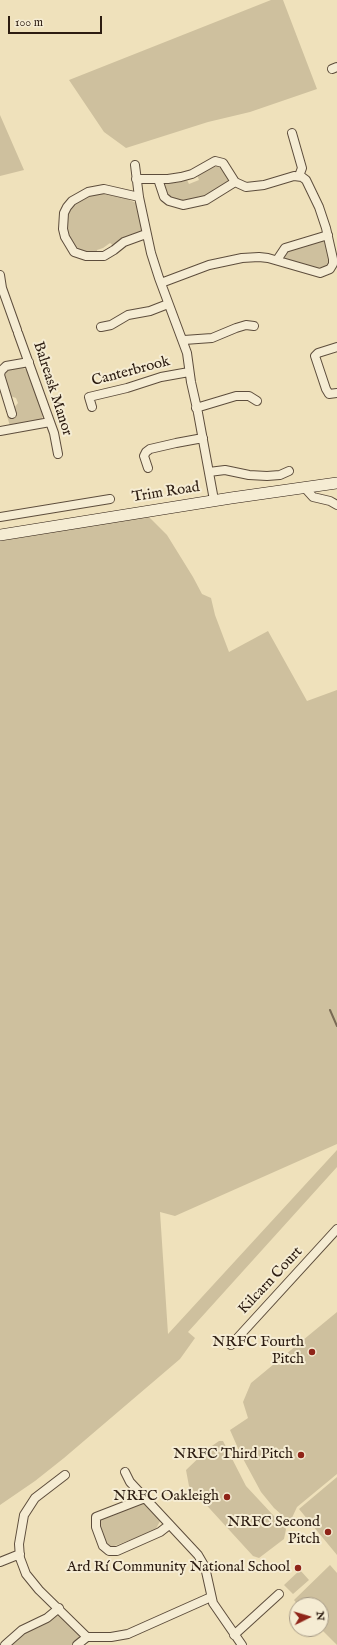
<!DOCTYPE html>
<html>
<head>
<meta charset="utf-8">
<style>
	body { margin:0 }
	#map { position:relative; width:337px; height:1645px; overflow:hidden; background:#efe1bb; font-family:"IM FELL English",serif }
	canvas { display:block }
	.north { position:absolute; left:289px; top:1597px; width:40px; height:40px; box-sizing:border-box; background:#f5ecd3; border:1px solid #a59985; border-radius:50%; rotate:85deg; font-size:11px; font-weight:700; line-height:16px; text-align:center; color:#2c1c11 }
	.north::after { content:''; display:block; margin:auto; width:14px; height:18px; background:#8f2418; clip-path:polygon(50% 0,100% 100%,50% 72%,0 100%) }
	.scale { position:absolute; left:8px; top:16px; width:94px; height:18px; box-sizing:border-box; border:2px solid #2c1c11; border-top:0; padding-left:5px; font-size:12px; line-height:14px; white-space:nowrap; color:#2c1c11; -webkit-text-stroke:3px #f5ecd3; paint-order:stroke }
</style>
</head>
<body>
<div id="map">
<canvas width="337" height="1645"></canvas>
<div class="north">N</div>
<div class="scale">100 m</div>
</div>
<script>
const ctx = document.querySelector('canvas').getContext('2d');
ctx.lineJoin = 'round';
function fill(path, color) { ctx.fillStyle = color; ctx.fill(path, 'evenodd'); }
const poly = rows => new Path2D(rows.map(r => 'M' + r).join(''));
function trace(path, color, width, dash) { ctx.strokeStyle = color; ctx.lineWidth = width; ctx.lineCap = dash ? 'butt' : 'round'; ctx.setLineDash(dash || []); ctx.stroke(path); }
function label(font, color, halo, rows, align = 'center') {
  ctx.font = font + ' "IM FELL English",serif'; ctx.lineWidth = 4; ctx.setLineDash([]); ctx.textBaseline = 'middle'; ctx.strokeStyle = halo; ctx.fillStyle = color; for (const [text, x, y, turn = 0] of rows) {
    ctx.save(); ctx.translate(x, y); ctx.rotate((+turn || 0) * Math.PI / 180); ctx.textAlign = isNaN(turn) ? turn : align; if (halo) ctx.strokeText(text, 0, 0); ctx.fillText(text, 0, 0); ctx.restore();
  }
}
fill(poly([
	[271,0,283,0,317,89,250,112,208,122,126,148,104,132,69,80],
	[0,115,24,170,0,176],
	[217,166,221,168,230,181,220,191,188,202,175,201,165,193,164,184,181,182,187,180,189,184,199,180,197,175,208,168],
	[97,192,117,194,136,203,142,231,141,232,114,246,110,243,103,248,97,250,97,254,82,253,76,250,71,243,65,229,68,210,77,201],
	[320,241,324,241,328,244,331,264,324,270,287,260,284,257,285,252],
	[22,367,28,371,43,414,42,419,39,421,10,426,7,416,15,413,13,409,18,403,16,398,10,396,4,376,4,372,7,370],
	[148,516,167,535,193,577,202,594,211,598,215,615,229,652,268,631,307,701,337,690,337,1144,175,1216,160,1212,168,1334,337,1150,337,1167,188,1332,195,1338,180,1359,64,1458,35,1481,0,1505,0,541],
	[337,1312,337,1474,297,1507,290,1522,274,1508,261,1492,241,1455,230,1430,248,1418,243,1402,251,1383],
	[219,1441,223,1441,246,1486,286,1529,284,1539,259,1558,253,1556,189,1486,186,1470,209,1448],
	[337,1477,337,1555,299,1509],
	[142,1502,145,1504,159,1518,160,1521,156,1529,151,1532,109,1548,106,1545,99,1525,99,1519],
	[330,1565,337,1573,337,1645,321,1629,321,1605,298,1605,294,1600],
	[300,1570,309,1580,293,1594,284,1585],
	[58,1615,63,1616,79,1631,79,1638,72,1645,10,1645,26,1632,44,1624]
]), '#cec09e');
trace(poly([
	[330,1010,337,1026]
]), '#796a54', 2);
const street = poly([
	[332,69,337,67],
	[292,133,302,168,299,176],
	[135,165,139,197,151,253,159,278,187,353,191,382,198,413,214,500],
	[136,179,168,179,181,177,192,174,215,161,223,163,235,182,246,187,264,185,294,176,302,177,306,180,319,207,326,228,333,259,333,264,330,269,320,273,268,258,259,257,242,258,209,265,161,283],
	[158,179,164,197,169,201,183,205,206,200,235,182],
	[139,197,104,189,88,192,72,201,67,207,64,213,63,229,65,237,74,252,86,256,104,256,114,250,124,242,146,234],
	[277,260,285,248,328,235],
	[0,275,2,288,17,330],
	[101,327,111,325,128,315,150,311,168,304],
	[18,333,54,433,58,454],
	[184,340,212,338,236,328,246,325,254,326],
	[337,347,318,353,315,356,326,389,329,394,337,393],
	[92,407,89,397,127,388,161,377,189,372],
	[196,408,236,396,249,396,257,401],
	[12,414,0,375,1,371,6,366,29,362],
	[0,431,50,422],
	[148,468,144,456,146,452,150,449,176,443,203,438],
	[209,472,225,470,249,475,267,476,280,475,289,471],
	[304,487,313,497,330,501,337,505],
	[0,517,110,499],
	[231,1345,337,1229],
	[125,1472,130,1482,198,1555,205,1567,213,1603,242,1645],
	[65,1475,35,1498,24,1515,19,1544,20,1558,26,1574,39,1590,87,1637,111,1637,128,1634,211,1597],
	[145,1498,96,1517,96,1527,103,1546,109,1551,117,1551,160,1532,169,1525],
	[0,1562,20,1554],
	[234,1635,279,1594],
	[5,1645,22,1630,47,1618,59,1608],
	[77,1645,87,1637]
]);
const secondary = poly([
	[0,535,231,498,337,483]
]);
trace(street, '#5d4d3c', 10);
trace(secondary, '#2c1c11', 12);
trace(street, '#f5ecd3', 8);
trace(secondary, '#f5ecd3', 11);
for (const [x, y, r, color] of [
	[312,1352,4,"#8f2418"],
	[301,1455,4,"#8f2418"],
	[227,1497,4,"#8f2418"],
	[328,1532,4,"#8f2418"],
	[298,1568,4,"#8f2418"]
]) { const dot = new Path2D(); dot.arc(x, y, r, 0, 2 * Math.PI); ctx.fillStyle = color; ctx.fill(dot); trace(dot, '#f5ecd3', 1.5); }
label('15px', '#2c1c11', '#f5ecd3', [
	["Canterbrook",131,372,-15],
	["Balreask Manor",52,389,72],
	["Trim Road",166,493,-9],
	["Kilcarn Court",271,1281,-47]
]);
label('15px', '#2c1c11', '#f5ecd3', [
	["NRFC Fourth",304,1343],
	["Pitch",304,1360],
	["NRFC Third Pitch",293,1455],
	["NRFC Oakleigh",219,1497],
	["NRFC Second",320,1523],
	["Pitch",320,1540],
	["Ard Rí Community National School",290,1568]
], 'right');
</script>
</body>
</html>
